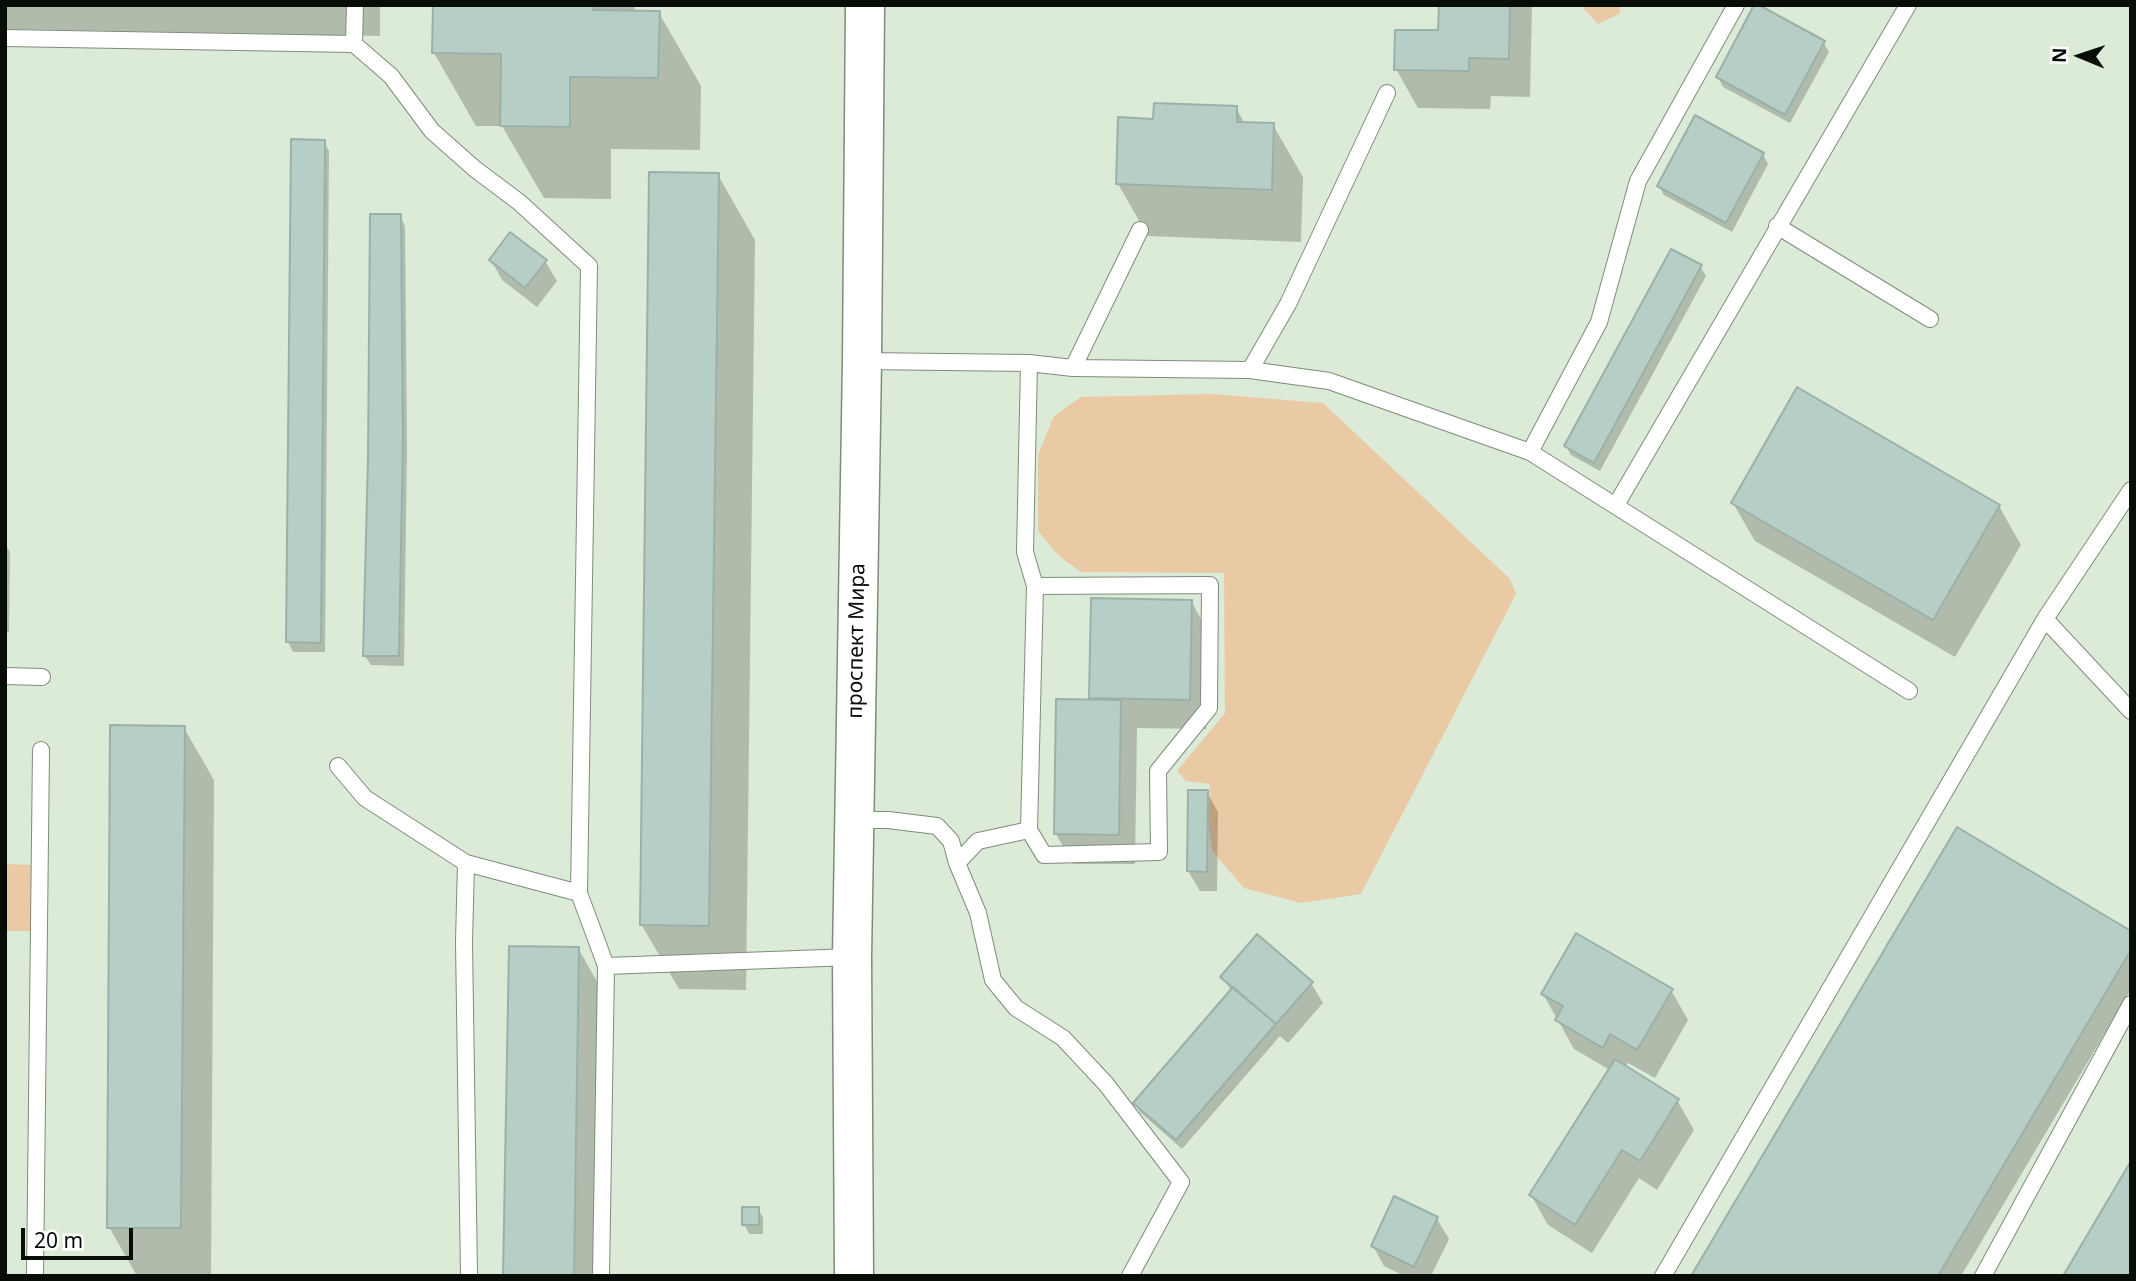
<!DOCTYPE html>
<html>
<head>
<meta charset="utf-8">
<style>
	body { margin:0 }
	#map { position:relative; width:2136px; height:1281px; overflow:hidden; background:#dcead8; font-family:"Noto Sans",sans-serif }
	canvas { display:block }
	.frame { position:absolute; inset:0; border:7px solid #090d08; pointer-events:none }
	.north { position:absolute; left:2045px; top:21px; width:70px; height:70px; -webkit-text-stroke:5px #fff; paint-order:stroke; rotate:272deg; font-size:19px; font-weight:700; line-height:28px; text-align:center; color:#090d08 }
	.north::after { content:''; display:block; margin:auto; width:24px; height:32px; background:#090d08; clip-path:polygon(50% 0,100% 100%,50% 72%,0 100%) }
	.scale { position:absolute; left:21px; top:1228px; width:112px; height:32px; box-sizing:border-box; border:4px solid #090d08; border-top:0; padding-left:9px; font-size:21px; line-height:24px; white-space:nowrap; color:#090d08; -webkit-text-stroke:5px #fff; paint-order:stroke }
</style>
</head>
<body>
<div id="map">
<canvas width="2136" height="1281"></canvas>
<div class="frame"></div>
<div class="north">N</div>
<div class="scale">20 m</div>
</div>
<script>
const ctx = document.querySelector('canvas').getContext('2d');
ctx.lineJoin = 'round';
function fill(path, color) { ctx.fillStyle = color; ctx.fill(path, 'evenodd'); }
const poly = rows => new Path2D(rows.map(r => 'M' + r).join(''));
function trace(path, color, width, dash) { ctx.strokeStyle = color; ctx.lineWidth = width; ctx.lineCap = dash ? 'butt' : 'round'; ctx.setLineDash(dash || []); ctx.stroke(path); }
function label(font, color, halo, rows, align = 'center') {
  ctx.font = font + ' "Noto Sans",sans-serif'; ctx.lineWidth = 6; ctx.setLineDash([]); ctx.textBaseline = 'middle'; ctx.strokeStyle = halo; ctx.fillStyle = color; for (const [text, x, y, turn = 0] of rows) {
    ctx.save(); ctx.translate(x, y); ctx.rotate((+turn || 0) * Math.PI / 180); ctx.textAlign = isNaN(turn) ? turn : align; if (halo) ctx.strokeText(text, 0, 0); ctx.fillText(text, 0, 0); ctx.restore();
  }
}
fill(poly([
	[1584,5,1621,5,1619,14,1598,24,1584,9],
	[1212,394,1323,403,1510,579,1516,594,1361,894,1301,903,1244,888,1212,851,1208,821,1210,784,1186,781,1177,771,1225,713,1224,573,1081,572,1060,557,1038,531,1038,455,1054,416,1081,397],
	[5,864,34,865,33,931,5,931]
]), '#eacaa4');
fill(poly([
	[5,5,380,5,380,36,5,29],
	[435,5,634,5,635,12,659,13,701,86,700,150,611,149,611,199,544,198,502,126,476,126,434,53],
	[1440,5,1532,5,1530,97,1491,96,1490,109,1418,108,1396,69,1440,32],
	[1823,42,1829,52,1790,123,1723,87,1718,77],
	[1236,108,1245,124,1273,125,1303,177,1301,242,1148,236,1118,184,1155,120],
	[324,142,329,151,325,652,293,652,288,642],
	[1763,154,1768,164,1732,232,1664,195,1659,186],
	[718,175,755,240,746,990,679,989,641,924],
	[400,216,405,226,407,449,404,666,371,665,365,656],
	[491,260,545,261,557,281,537,307,502,280],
	[1700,266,1706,276,1600,471,1571,455,1566,446],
	[1733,503,1999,506,2021,545,1955,657,1755,541],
	[5,544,10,552,9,632,5,632],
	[1093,600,1191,601,1208,631,1206,729,1137,728,1135,864,1073,864,1056,834,1091,702],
	[184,728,214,780,211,1276,137,1276,109,1227],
	[1207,792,1218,812,1217,891,1200,891,1188,871],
	[2131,933,2131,989,1961,1276,1693,1276],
	[578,948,608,1001,604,1276,505,1276],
	[1223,977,1311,983,1323,1003,1288,1043,1280,1036,1182,1149,1140,1112,1135,1103,1231,991],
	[1671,990,1688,1020,1655,1078,1628,1063,1625,1067,1677,1100,1694,1130,1657,1190,1639,1178,1592,1253,1548,1225,1531,1195,1610,1070,1574,1049,1543,994],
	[758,1208,763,1218,763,1234,749,1234,744,1224],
	[1437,1219,1449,1239,1431,1276,1404,1276,1384,1266,1373,1246]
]), '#0003');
const building = poly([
	[433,5,593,5,593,10,660,11,658,78,570,77,570,127,500,126,501,54,432,53,433,5],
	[1439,5,1510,5,1509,59,1469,58,1469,71,1394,70,1395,30,1438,30,1439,5],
	[1754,5,1759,5,1825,41,1785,115,1716,77,1754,5],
	[1154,103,1237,106,1237,122,1274,123,1272,190,1116,184,1118,117,1153,119,1154,103],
	[1695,115,1764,153,1726,223,1657,186,1695,115],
	[291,139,325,140,321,643,286,642,291,139],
	[649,172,719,173,709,926,640,925,649,172],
	[370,214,401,214,403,438,399,656,363,656,368,458,370,214],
	[510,232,547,260,525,288,489,260,510,232],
	[1671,249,1702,265,1594,463,1564,446,1671,249],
	[1797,387,2000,505,1933,620,1731,503,1797,387],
	[1091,598,1192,600,1190,700,1089,698,1091,598],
	[1056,699,1121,700,1119,835,1054,834,1056,699],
	[110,725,185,726,181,1228,107,1228,110,725],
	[1188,790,1208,790,1207,872,1187,871,1188,790],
	[1957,827,2131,931,2131,950,1938,1276,1691,1276,1957,827],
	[1576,933,1673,989,1637,1050,1610,1034,1603,1048,1555,1020,1563,1006,1541,994,1576,933],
	[1257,934,1313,982,1276,1024,1220,977,1257,934],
	[509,946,579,947,574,1276,503,1276,509,946],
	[1233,987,1276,1024,1176,1140,1133,1103,1233,987],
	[1615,1059,1679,1099,1640,1161,1622,1150,1575,1225,1529,1195,1615,1059],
	[2131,1161,2131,1276,2063,1276,2131,1161],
	[1394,1196,1438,1217,1414,1267,1371,1246,1394,1196],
	[742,1207,759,1207,759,1225,742,1225,742,1207]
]);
fill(building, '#b7cec6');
trace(building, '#9ab1a9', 2);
const lane = poly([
	[355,5,354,44,391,76,432,131,475,169,519,202,589,266,579,893],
	[5,38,354,44],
	[1777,226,1930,319],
	[862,361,1029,363,1073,368,1250,370,1329,381,1530,452,1909,691],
	[1029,363,1025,552,1035,586,1029,830,1044,855,1159,852,1158,771,1209,708,1210,585,1035,586],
	[1073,368,1140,230],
	[1250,370,1288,304,1387,93],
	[1530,452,1599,322,1638,181,1736,5],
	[1616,505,1908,5],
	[2045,619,2131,711],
	[5,676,42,677],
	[338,766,365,798,466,863],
	[854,820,888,820,937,826,951,841,957,863,978,913,993,980,1016,1008,1063,1038,1106,1084,1181,1182,1130,1276],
	[957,863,978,841,1029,830],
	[35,1276,41,750],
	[469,1276,464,942,466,863,579,893,606,966,852,957],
	[601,1276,606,966],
	[1663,1276,2045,619,2131,490],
	[1983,1276,2131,1004]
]);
const secondary = poly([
	[854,1276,852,957,862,361,865,5]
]);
trace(lane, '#7f8c7c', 18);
trace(secondary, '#7f8c7c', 41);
trace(lane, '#fff', 16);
trace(secondary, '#fff', 38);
label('21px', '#090d08', '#fff', [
	["проспект Мира",857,641,-89]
]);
</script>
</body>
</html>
